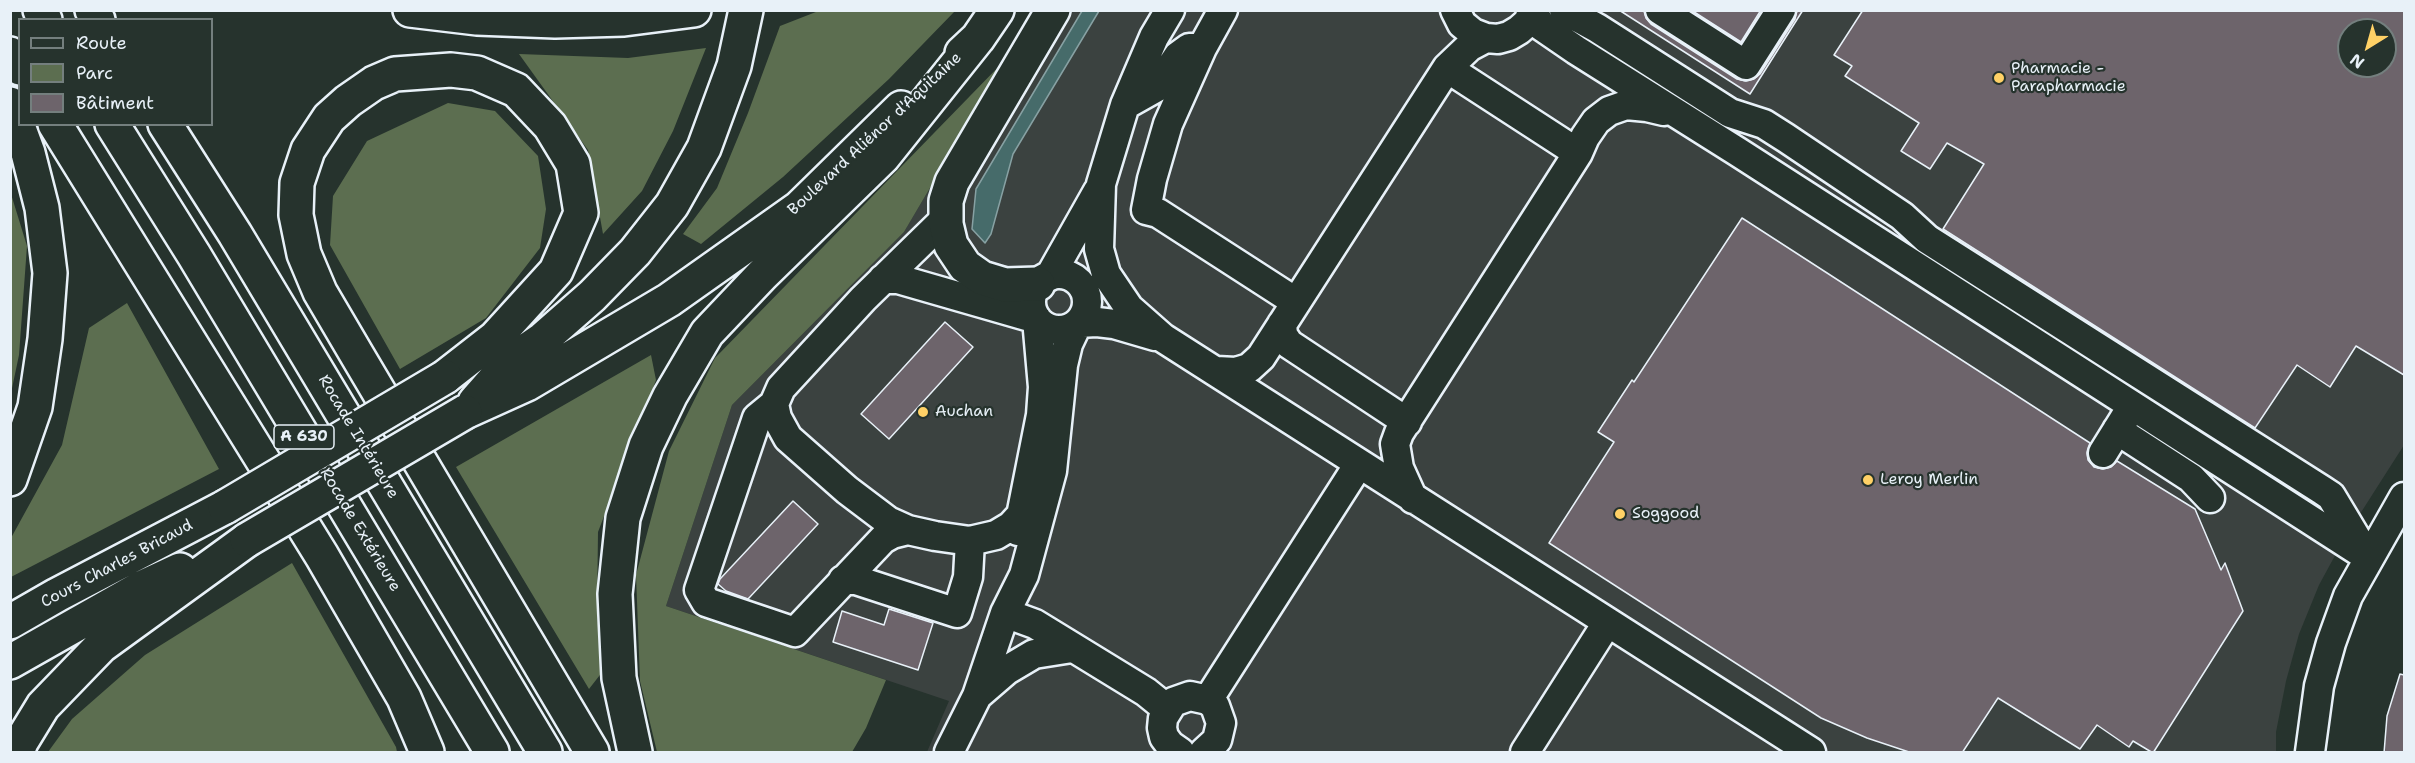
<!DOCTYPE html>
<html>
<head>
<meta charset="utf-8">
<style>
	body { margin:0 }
	#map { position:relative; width:2415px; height:763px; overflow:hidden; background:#26332d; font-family:"Shantell Sans",sans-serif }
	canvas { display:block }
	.frame { position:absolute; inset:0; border:12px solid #e8f1f8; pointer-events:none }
	.legend { position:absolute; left:18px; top:18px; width:195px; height:108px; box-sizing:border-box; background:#26332d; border:2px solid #747f7e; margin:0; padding:8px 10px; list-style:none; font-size:18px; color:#e8f1f8 }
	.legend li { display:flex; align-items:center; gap:12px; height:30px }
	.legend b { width:30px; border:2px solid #747f7e }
	.north { position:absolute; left:2337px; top:18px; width:60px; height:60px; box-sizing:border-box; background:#26332d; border:2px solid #747f7e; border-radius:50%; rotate:217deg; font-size:16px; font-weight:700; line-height:24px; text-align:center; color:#e8f1f8 }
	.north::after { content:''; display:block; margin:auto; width:21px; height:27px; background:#ffd166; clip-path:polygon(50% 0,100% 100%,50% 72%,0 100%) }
</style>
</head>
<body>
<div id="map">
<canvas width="2415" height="763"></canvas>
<div class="frame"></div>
<ul class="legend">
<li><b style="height:8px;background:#26332d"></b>Route</li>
<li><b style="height:16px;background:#5c6e50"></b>Parc</li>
<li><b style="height:16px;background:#6d646b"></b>Bâtiment</li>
</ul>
<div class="north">N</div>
</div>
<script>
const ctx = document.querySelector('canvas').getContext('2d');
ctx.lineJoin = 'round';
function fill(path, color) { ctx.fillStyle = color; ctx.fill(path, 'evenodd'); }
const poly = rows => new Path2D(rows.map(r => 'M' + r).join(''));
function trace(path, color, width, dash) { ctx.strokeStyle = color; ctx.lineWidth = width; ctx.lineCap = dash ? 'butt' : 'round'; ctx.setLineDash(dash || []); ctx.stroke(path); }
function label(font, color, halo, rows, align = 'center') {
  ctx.font = font + ' "Shantell Sans",sans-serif'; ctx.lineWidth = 4.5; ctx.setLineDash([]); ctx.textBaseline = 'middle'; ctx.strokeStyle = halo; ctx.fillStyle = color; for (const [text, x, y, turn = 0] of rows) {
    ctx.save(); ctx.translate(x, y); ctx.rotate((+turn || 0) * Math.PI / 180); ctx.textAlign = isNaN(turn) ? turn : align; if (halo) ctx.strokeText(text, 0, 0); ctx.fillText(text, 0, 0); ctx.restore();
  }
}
fill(poly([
	[1032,11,2404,11,2404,445,2344,539,2319,585,2299,634,2286,681,2276,732,2276,752,927,752,949,701,666,606,732,405,904,232,1006,59],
	[2349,30,2385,30,2385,66,2349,66]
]), '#3b4240');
fill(poly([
	[821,10,955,11,889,79,783,177,701,244,683,234,717,188,748,113,780,26],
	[706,48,673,131,642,191,603,234,588,150,519,54,628,58],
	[1006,59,904,232,732,405,666,606,886,680,866,728,852,752,657,752,640,681,636,575,669,451,715,358],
	[448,103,495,111,538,156,546,209,540,248,486,318,400,369,330,245,333,196,367,141],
	[11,194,27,246,19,355,11,393],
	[127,303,219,469,11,577,11,538,62,445,89,328],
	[651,355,656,380,598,532,597,614,603,671,589,689,456,467],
	[292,563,396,747,397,752,48,752,72,719,145,655]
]), '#5c6e50');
const water = poly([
	[1082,11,1099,11,1013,154,991,234,985,243,972,229,976,189,1082,11]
]);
fill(water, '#466b6a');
trace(water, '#87a1a3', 1.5);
const building = poly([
	[1619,10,1644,10,1646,18,1651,24,1737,79,1746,81,1754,79,1760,74,1795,19,1797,10,1803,10,1750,94,1619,10],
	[1691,10,1761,10,1741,42,1691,10],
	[1863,10,2404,10,2404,375,2356,346,2330,387,2297,365,2255,428,1943,229,1984,164,1947,143,1930,169,1901,151,1919,123,1845,76,1852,66,1834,55,1863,10],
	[2349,30,2385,30,2385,66,2349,66,2349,30],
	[1742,218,2090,443,2087,453,2088,460,2094,467,2103,469,2111,467,2117,461,2195,509,2221,570,2225,563,2243,611,2153,753,2133,741,2129,747,2097,725,2080,749,1998,698,1962,753,1912,753,1867,738,1821,718,1549,543,1614,442,1598,432,1632,380,1634,382,1742,218],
	[945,322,973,347,889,439,861,414,945,322],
	[793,501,818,524,748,599,726,591,718,584,720,579,793,501],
	[889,609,933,623,918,670,833,642,842,611,884,625,889,609],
	[2400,674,2404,675,2404,753,2384,753,2387,716,2400,674]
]);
fill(building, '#6d646b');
trace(building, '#e8f1f8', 1.5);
const minor = poly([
	[1170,10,1154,37,1125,105,1101,184,1099,249,1106,274,1129,308,1163,338,1811,752],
	[1223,10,1202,48,1168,124,1152,179,1146,210,1158,213,1296,302],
	[1455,10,1462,24,1473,33,1486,38,1498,39,1509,36,1519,30,1528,22,1533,10],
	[1564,10,1597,28,1730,113,1764,124,1786,138,1902,216,1927,239,2322,490,2331,496,2364,551],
	[1660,10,1746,65,1781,10],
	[1533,11,1541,26,1576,50,1738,152,2368,557],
	[1447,68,1578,153],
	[1125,105,1157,87,1178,56,1189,48,1197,48],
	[946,218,863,299,781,388,774,404,777,418,788,438,847,490,888,521,908,530,935,536,970,541,996,535,1011,526,1022,514],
	'1031 302a28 28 0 1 1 56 0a28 28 0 1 1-56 0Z',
	[1050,276,1098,191],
	[883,279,898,279,1037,319,1043,387,1041,415,1018,531],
	[1282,324,1283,335,1289,344,1407,422],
	[1216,371,1236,372,1249,368,1261,357,1447,68,1469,47,1486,38],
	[774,404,757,418,701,584,699,590,706,602,795,632,883,539,892,534,908,530],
	[2117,430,2191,478,2210,498],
	[2103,453,2126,416],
	[1413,499,1399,468,1395,444,1399,433,1578,153,1585,137,1596,121,1609,111,1626,105,1647,107,1664,111],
	[843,580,856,580,957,613,968,577,970,541],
	[1005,613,1035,624,1146,692,1167,709],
	[978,695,1007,670,1034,654,1072,648],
	[1208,700,1359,464],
	[949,752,977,696,1005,613,1024,575,1052,471,1063,365,1068,344,1078,323,1097,322,1114,324,1155,336],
	[1180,752,1170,745,1164,737,1162,728,1163,718,1173,702,1190,696,1208,700,1215,706,1221,723,1217,740,1204,752],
	[1525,752,1607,623],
	[2310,752,2319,686,2331,643,2348,596,2404,497]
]);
const highway = poly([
	[40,10,45,20],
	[92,10,98,20],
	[410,10,477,18,555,21,624,19,694,10],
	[962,53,978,38,997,10],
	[10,54,20,68],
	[10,104,28,153,42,208,50,273,45,339,35,407,10,479],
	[55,124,322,556,404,698,427,752],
	[112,124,194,255,492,752],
	[165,124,235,234,545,752],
	[1038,284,1005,285,982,278,965,266,951,245,946,224,946,201,952,182,1053,10],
	[445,377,495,338,556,271,581,213,573,164,550,126,516,90,477,73,451,70,395,74,374,83,348,101,329,118,308,150,297,183,296,215,304,254,320,292,357,355,592,752],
	[475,402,511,361,543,339,592,296,635,252,672,205,704,148,734,66,746,10],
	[465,412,527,384,669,300,799,208,901,108],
	[10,622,57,595,225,507],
	[10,662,139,589,180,570],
	[17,752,21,742,43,706,101,646,247,540],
	[635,752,619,678,615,594,623,518,646,446,670,396,707,333,762,275,883,157,978,38]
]);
trace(minor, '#e8f1f8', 33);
trace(highway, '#e8f1f8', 38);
trace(minor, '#26332d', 28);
trace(highway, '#26332d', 33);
const highwayBridge = poly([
	[225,507,445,377],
	[247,540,465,412]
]);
trace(highwayBridge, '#e8f1f8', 38, []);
trace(highwayBridge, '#26332d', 33);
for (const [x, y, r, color] of [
	[1999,78,6,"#ffd166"],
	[923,412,6,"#ffd166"],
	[1868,480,6,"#ffd166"],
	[1620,514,6,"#ffd166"]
]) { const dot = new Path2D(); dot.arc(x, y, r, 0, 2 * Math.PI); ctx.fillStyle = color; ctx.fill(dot); trace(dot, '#26332d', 2); }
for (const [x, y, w] of [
	[304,437,60]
]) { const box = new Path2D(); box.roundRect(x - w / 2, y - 12, w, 24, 4.5); ctx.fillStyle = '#26332d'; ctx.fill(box); trace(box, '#e8f1f8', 1.5); }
label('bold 15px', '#e8f1f8', null, [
	["A 630",304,437]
]);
label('16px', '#e8f1f8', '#26332d', [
	["Pharmacie -",2011,69],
	["Parapharmacie",2011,87],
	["Auchan",935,412],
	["Leroy Merlin",1880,480],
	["Soggood",1632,514]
], 'left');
label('16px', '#e8f1f8', '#26332d', [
	["Boulevard Aliénor d'Aquitaine",875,134,-43],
	["Rocade Intérieure",358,437,59],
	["Rocade Extérieure",360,530,59],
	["Cours Charles Bricaud",117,564,-28]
]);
</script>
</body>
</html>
